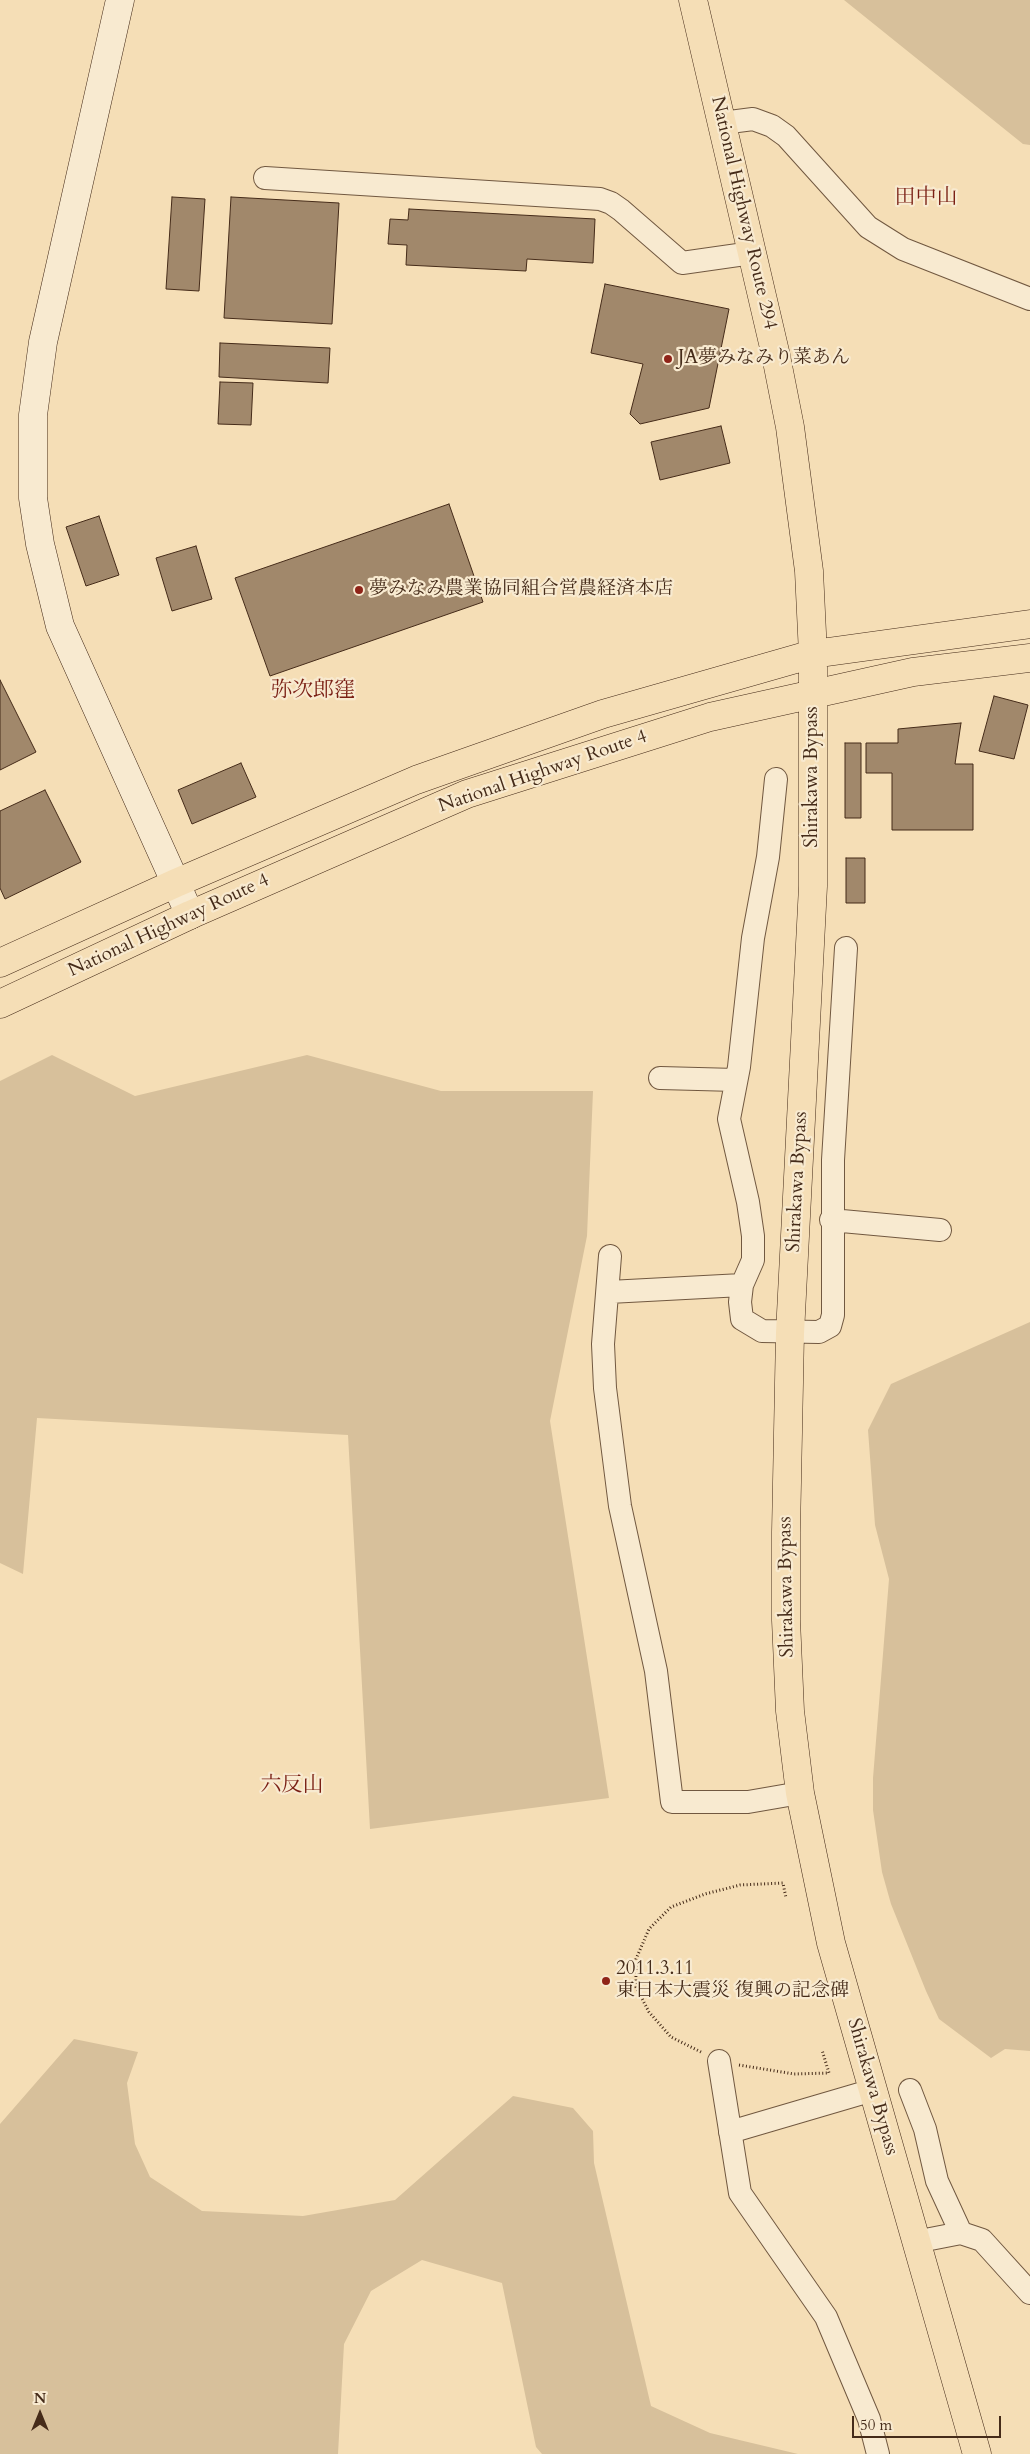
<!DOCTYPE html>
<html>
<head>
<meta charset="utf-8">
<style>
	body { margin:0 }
	#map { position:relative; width:1030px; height:2454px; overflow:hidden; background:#f5deb6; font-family:Cardo,serif }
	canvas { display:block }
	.north { position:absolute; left:15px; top:2389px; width:50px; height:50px; -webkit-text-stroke:4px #f8ead0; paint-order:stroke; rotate:0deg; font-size:14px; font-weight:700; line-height:20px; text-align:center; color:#452b19 }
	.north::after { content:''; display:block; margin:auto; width:18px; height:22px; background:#452b19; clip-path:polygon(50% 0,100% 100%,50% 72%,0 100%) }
	.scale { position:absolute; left:852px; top:2416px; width:149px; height:22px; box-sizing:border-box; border:2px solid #452b19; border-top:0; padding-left:6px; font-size:15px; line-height:18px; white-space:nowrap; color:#452b19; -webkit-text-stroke:4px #f8ead0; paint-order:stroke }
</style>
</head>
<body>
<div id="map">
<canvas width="1030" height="2454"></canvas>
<div class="north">N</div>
<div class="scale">50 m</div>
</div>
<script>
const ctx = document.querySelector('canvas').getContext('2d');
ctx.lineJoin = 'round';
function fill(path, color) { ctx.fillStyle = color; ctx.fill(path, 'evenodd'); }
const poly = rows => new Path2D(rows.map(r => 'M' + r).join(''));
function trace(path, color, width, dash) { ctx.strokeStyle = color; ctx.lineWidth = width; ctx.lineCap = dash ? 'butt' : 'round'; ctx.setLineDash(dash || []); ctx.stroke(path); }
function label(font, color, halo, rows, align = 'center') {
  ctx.font = font + ' Cardo,"Noto Serif JP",serif'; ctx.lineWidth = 4.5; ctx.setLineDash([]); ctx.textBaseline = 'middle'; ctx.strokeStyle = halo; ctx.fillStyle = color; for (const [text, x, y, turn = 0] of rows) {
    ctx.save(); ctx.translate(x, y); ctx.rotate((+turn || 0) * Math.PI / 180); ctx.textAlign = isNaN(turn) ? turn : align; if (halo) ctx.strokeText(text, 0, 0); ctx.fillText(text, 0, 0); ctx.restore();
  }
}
fill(poly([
	[844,0,1030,0,1030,145,1023,144],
	[52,1055,135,1096,307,1055,441,1091,593,1091,587,1236,550,1421,609,1798,370,1829,348,1435,37,1418,23,1574,0,1563,0,1081],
	[1030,1322,1030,2051,1005,2049,991,2058,939,2019,926,1991,891,1904,882,1872,873,1810,873,1778,889,1579,875,1525,868,1430,891,1384],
	[74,2039,138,2052,127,2083,135,2144,150,2177,202,2211,303,2216,395,2200,513,2096,573,2108,593,2131,594,2163,651,2406,710,2433,798,2454,542,2454,536,2447,502,2283,422,2260,371,2291,344,2344,338,2454,0,2454,0,2124]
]), '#d7c09b');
const building = poly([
	[172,197,205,199,199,291,166,289,172,197],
	[231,197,339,203,332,324,224,318,231,197],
	[409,209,595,219,593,263,527,259,526,271,406,265,407,245,388,244,390,219,408,220,409,209],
	[605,284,729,309,709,408,640,424,630,414,643,364,591,353,605,284],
	[220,343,330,348,328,383,219,377,220,343],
	[220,382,253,383,251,425,218,424,220,382],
	[721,426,730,463,660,480,651,442,721,426],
	[449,504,483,602,270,676,235,578,449,504],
	[99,516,119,575,86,586,66,527,99,516],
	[196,546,212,599,172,611,156,558,196,546],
	[0,680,36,752,0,770,0,680],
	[994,696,1028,705,1014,759,979,751,994,696],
	[961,723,955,764,973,764,973,830,892,830,892,773,866,773,866,743,898,743,898,729,961,723],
	[845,743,861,743,861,818,845,818,845,743],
	[241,763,256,797,192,824,178,790,241,763],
	[45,790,81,862,5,899,0,888,0,811,45,790],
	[846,858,865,858,865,903,846,903,846,858]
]);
fill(building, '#a1886b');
trace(building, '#452b19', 1);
const street = poly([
	[722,123,753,119,772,126,786,136,868,227,903,249,1030,299],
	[265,178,600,199,611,203,621,210,682,263,752,253],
	[776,779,768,857,753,938,739,1067,729,1119,748,1202,753,1236,753,1260,742,1285,740,1302,742,1319,762,1331,819,1332,830,1326,833,1315,833,1160,846,948],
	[660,1078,736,1080],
	[831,1220,940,1230],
	[610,1256,603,1344,605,1388,620,1506,656,1671,672,1802,748,1802,800,1793],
	[609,1292,742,1285],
	[719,2061,740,2193,826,2317,869,2419,878,2454],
	[910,2090,925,2129,937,2181,961,2233],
	[730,2132,873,2090],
	[915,2242,961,2233,982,2240,1030,2293]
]);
const secondary = poly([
	[120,0,43,342,33,415,33,498,40,544,60,626,190,915]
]);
const highway = poly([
	[693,0,776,356,790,427,809,571,813,654,813,886,790,1333,786,1532,786,1620,790,1711,800,1793,831,1943,977,2454],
	[0,963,176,883,416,780,603,714,813,654,1030,624],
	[0,1004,190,915,467,794,710,717,913,672,1030,658]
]);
trace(street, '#715840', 24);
trace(secondary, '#452b19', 29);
trace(highway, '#452b19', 29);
trace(poly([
	[701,2052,671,2037,649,2012,636,1987,636,1959,649,1929,671,1907,705,1894,740,1885,783,1883,786,1898],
	[739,2065,794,2074,829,2073,822,2050]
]), '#452b19', 3, [1, 2.5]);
trace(street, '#f8ead0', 22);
trace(secondary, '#f8ead0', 28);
trace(highway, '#f5deb6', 28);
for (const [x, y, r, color] of [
	[668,359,5,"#8f2418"],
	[359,590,5,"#8f2418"],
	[606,1981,5,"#8f2418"]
]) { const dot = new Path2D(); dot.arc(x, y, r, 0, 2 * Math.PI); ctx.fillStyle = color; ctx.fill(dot); trace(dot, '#f8ead0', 2); }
label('19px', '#452b19', '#f8ead0', [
	["National Highway Route 294",743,213,77],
	["National Highway Route 4",543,772,-19],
	["Shirakawa Bypass",813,777,-90],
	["National Highway Route 4",169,926,-25],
	["Shirakawa Bypass",798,1182,-87],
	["Shirakawa Bypass",787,1587,-91],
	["Shirakawa Bypass",872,2087,74]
]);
label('19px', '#452b19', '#f8ead0', [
	["JA夢みなみり菜あん",678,359],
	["夢みなみ農業協同組合営農経済本店",369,590],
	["2011.3.11",616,1970],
	["東日本大震災 復興の記念碑",616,1992]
], 'left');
label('21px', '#7a1f14', '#f8ead0', [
	["田中山",926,198],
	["弥次郎窪",313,691],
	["六反山",292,1786]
]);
</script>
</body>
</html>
